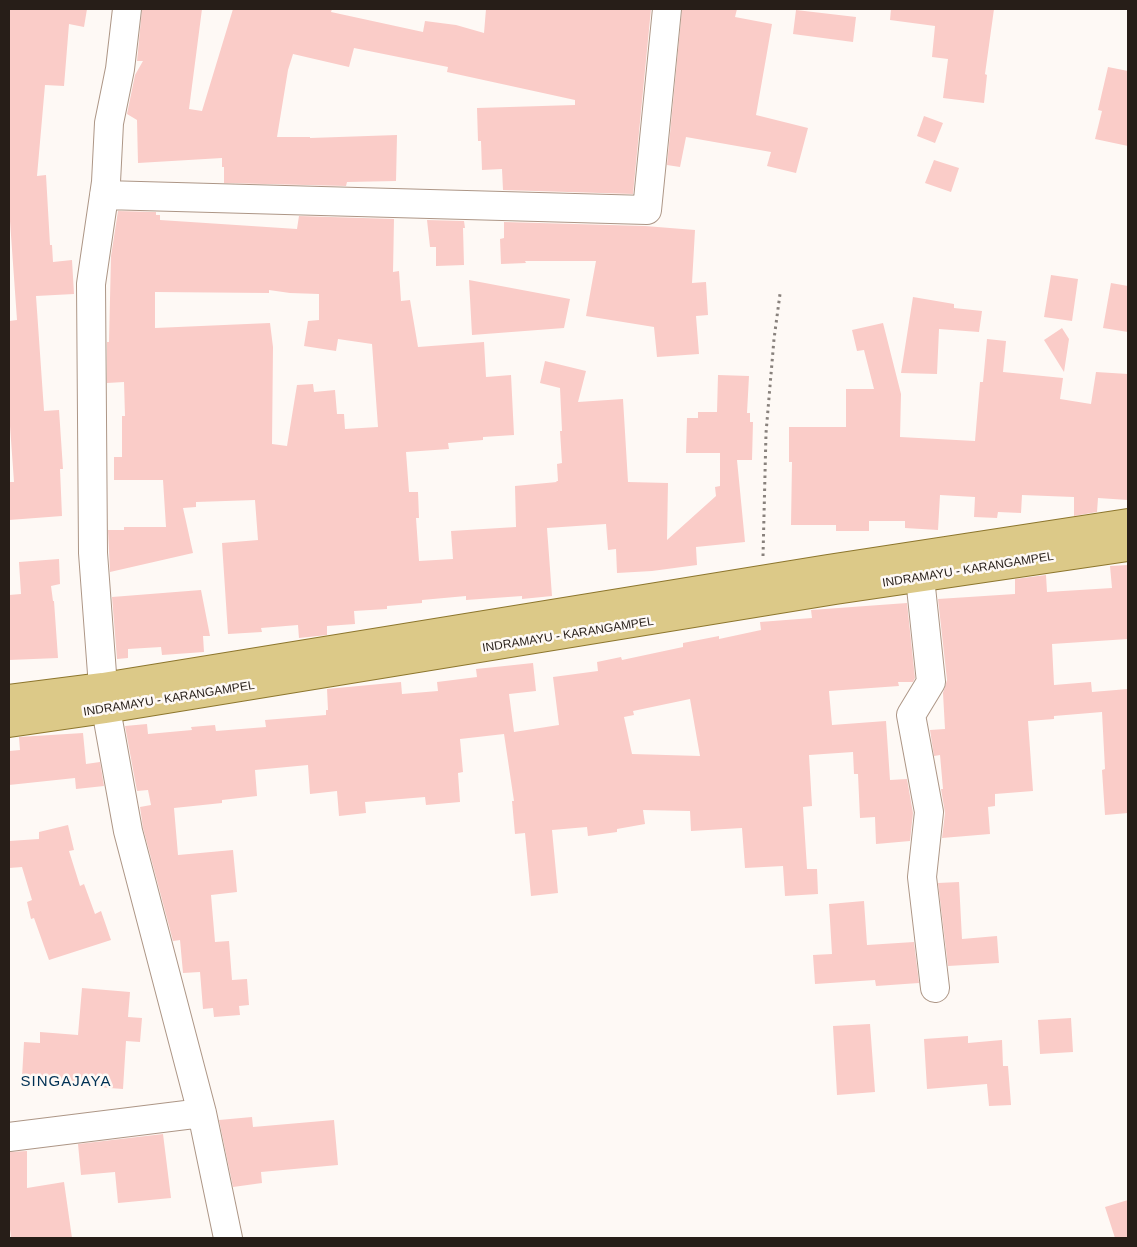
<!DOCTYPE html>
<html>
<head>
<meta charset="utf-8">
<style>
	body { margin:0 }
	#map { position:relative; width:1137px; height:1247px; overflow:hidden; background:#fef9f5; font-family:Arial,sans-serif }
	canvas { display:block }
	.frame { position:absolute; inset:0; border:10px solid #271e18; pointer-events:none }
</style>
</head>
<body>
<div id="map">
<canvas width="1137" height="1247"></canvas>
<div class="frame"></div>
</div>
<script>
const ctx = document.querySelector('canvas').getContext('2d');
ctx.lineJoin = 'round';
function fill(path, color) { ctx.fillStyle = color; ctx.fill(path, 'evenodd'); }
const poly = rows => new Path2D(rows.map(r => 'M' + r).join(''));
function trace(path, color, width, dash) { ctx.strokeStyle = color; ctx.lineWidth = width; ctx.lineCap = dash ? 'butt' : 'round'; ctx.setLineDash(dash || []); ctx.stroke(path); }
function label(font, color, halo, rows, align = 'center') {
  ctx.font = font + ' Arial,sans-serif'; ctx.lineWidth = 5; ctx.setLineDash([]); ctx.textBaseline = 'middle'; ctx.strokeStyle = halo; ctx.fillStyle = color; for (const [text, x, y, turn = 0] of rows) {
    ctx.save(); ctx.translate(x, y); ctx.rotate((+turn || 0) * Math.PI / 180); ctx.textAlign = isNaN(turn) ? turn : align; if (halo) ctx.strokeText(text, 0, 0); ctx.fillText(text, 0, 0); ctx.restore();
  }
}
fill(poly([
	[9,9,87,9,84,27,69,24,64,86,45,85,37,176,46,175,50,245,52,245,53,262,72,260,74,294,36,296,44,411,59,410,63,469,60,469,62,516,9,520,9,482,14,482,9,412,9,321,17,320,9,207],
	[142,9,202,9,189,109,202,111,233,9,332,9,331,12,423,32,425,21,456,25,484,33,486,9,651,9,633,194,503,190,502,169,482,170,481,141,478,141,477,108,575,105,575,100,447,72,448,67,354,48,349,67,293,54,288,70,277,137,310,137,310,138,397,135,396,181,347,182,346,186,224,183,224,167,222,167,222,158,138,163,137,120,127,114,135,75,143,61,137,61],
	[682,9,737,9,735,17,772,24,756,115,808,128,796,173,767,166,771,152,686,137,680,167,667,165],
	[891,9,994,9,985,74,987,75,984,103,943,98,948,59,932,57,935,26,890,20],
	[796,10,856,17,853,42,793,34],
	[1108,67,1128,71,1128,146,1095,139,1102,111,1098,110],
	[924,116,943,123,935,143,917,136],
	[934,160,959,168,951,192,925,183],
	[118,211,156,212,156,215,160,215,160,220,297,229,299,216,394,219,393,272,399,271,401,301,410,300,418,347,484,342,486,377,511,375,514,435,483,437,483,440,448,443,449,449,406,452,409,492,418,492,419,518,416,518,419,561,453,559,451,531,516,527,515,486,557,482,556,481,558,481,557,464,562,463,560,431,562,431,560,388,540,383,545,361,586,371,578,402,623,399,628,482,668,483,667,540,716,496,715,487,720,486,720,453,686,453,687,418,698,418,698,412,717,412,718,375,749,376,747,413,750,413,750,422,753,422,752,460,737,460,745,542,696,547,697,565,652,571,617,573,616,549,608,550,606,524,547,528,552,596,522,599,522,596,466,600,466,596,422,600,422,603,387,606,387,609,354,611,355,624,327,626,327,635,299,638,298,625,261,628,262,632,228,634,222,543,258,540,255,500,196,502,196,507,183,508,193,553,110,572,108,530,124,530,124,527,166,527,163,480,114,480,114,457,122,457,122,416,125,416,124,382,107,383,107,342,109,342,111,256],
	[269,290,290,293,319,294,319,320,308,321,304,346,336,351,338,339,372,344,378,427,345,429,344,414,337,414,335,390,314,392,313,384,297,385,287,446,272,444,273,347,270,323,155,328,155,292,269,293],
	[427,220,464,221,465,228,463,228,464,265,436,266,436,247,430,247],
	[504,222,645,226,695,230,692,283,706,282,708,315,696,316,699,354,657,357,654,327,586,316,596,261,525,261,526,263,501,264,500,239,504,238],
	[1051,275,1078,279,1072,321,1044,317],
	[469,280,570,299,564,328,472,335],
	[1111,283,1128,286,1128,332,1103,328],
	[913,297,954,304,954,308,982,311,979,332,939,329,937,374,901,373],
	[883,323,901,394,900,437,975,441,980,382,983,382,987,339,1006,341,1003,372,1063,378,1060,399,1091,404,1096,372,1128,374,1128,500,1098,498,1097,512,1074,516,1074,497,1022,495,1021,513,998,512,997,518,974,517,975,497,940,495,938,530,905,528,905,521,869,521,869,531,836,531,836,525,791,525,792,462,789,462,789,427,846,427,846,389,874,389,864,350,857,351,852,330],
	[1062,328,1069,339,1064,372,1044,340],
	[59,559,60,584,51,586,53,601,54,601,58,658,9,660,9,595,21,594,19,562],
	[1128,565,1128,639,1052,644,1054,685,1091,682,1092,692,1128,689,1128,813,1105,815,1102,770,1105,769,1102,712,1054,716,1054,719,1028,721,1033,791,995,794,995,806,988,807,990,834,942,838,945,813,941,789,943,789,940,755,934,756,930,730,945,729,943,693,947,680,938,599,1015,594,1015,579,1046,575,1047,592,1112,588,1110,566],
	[201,590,210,636,203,636,204,652,162,655,161,647,128,649,128,658,117,659,112,597],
	[907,603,915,678,913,682,898,682,899,686,829,691,832,725,886,721,890,780,907,779,913,813,910,841,876,844,875,817,860,818,858,774,854,774,853,752,809,755,812,806,803,807,807,869,817,869,818,894,785,896,783,866,745,868,742,828,691,831,690,811,643,810,645,824,617,829,617,832,588,836,587,827,552,830,558,893,531,896,525,833,515,834,512,801,514,801,504,734,460,739,463,772,458,773,460,802,426,805,425,797,365,802,366,813,339,816,337,791,310,794,308,765,255,770,257,796,222,800,222,803,174,808,178,855,233,850,237,892,211,895,215,942,229,941,232,980,247,979,249,1005,239,1006,240,1015,214,1017,213,1008,203,1009,200,972,183,973,180,940,173,941,143,828,140,807,151,805,148,790,137,791,125,726,147,724,148,734,192,730,191,727,215,725,216,731,266,727,265,720,326,715,326,710,328,710,327,689,401,682,402,694,438,691,437,682,477,677,476,669,533,663,536,691,509,694,514,732,559,725,553,677,598,671,597,662,621,657,622,660,683,647,683,643,719,636,719,639,761,630,760,622,812,618,811,610],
	[690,699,700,756,632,754,624,717,634,715,633,711],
	[83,733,86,764,100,762,104,786,76,789,75,778,9,785,9,751,20,750,19,737],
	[68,825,74,850,69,851,80,886,84,884,95,914,101,911,111,940,49,960,34,918,31,919,27,902,32,900,22,867,9,868,9,841,39,839,39,832],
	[959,882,962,939,997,936,999,963,948,966,938,883],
	[864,901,867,945,914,942,919,983,876,986,875,980,815,984,813,955,832,954,829,904],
	[82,988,130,992,128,1017,142,1018,140,1042,126,1041,123,1089,71,1085,71,1081,22,1077,24,1042,40,1043,40,1032,78,1035],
	[1071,1018,1073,1052,1040,1054,1038,1020],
	[870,1024,875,1092,837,1095,833,1026],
	[968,1036,968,1043,1002,1040,1003,1066,1008,1066,1011,1105,989,1106,987,1084,927,1089,924,1039],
	[252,1117,253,1127,334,1120,338,1165,261,1172,262,1183,233,1187,219,1120],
	[163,1134,171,1198,118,1203,115,1172,81,1175,78,1144],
	[27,1151,27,1188,64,1182,72,1238,11,1238,9,1221,9,1152],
	[1128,1200,1128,1238,1115,1238,1105,1207]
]), '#faccc8');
const minor = poly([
	[127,9,120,69,109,123,106,182,91,284,93,553,103,687,106,709,128,831,202,1113,228,1238],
	[104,195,647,210,667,9],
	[920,578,931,682,911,715,929,812,922,877,935,988],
	[9,1137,202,1113]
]);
const major = poly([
	[9,699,103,687,828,569,1128,523],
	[9,723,106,709,835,590,1128,547]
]);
trace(minor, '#ad9686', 30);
trace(major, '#8d762d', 30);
trace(poly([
	[763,556,766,433,774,339,780,294]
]), '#88817c', 3, [2.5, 4]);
trace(minor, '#fff', 28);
trace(major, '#dcc988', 28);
label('12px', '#271e18', '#fef9f5', [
	["INDRAMAYU - KARANGAMPEL",968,570,-9],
	["INDRAMAYU - KARANGAMPEL",568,635,-9],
	["INDRAMAYU - KARANGAMPEL",169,699,-9]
]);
ctx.letterSpacing = '1px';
label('15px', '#003154', '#fef9f5', [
	["SINGAJAYA",66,1082]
]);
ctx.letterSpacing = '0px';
</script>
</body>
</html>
